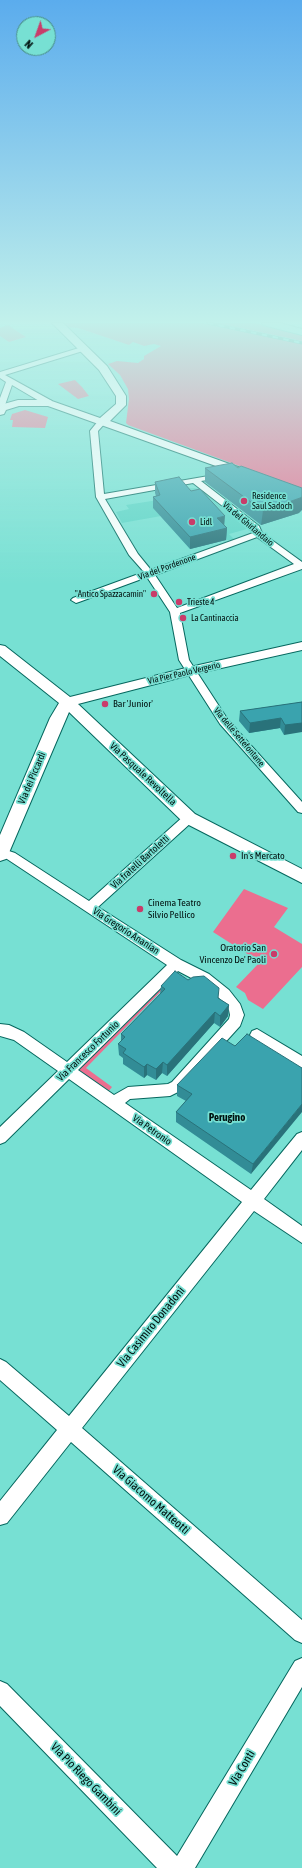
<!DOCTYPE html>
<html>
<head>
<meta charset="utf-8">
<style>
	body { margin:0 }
	#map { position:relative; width:302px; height:1868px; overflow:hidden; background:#77e0d3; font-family:"Asap Condensed",sans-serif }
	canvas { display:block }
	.north { position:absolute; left:16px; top:16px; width:40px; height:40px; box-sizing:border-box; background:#77e0d3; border:1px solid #478d85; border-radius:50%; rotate:221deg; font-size:11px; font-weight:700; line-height:16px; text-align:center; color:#00110f }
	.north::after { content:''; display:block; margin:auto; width:14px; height:18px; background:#c93c6a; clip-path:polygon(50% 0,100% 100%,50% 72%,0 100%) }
</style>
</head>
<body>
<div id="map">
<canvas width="302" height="1868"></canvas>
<div class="north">N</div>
</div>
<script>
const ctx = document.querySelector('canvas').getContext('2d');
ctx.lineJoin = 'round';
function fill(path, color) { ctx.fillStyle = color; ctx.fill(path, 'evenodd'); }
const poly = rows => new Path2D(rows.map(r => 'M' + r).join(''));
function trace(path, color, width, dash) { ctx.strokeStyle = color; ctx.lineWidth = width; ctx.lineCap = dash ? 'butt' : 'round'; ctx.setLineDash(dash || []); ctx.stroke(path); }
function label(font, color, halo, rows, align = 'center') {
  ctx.font = font + ' "Asap Condensed",sans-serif'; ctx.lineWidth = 3.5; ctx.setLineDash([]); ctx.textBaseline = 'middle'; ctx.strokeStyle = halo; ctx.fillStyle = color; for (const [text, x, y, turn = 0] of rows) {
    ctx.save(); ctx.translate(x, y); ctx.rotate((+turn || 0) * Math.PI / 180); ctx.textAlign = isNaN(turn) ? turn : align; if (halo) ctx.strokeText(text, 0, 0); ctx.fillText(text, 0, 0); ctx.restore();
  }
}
fill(poly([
	[201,323,217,323,302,341,302,344],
	[195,488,200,489,247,529,229,534,235,540,226,540,190,549,161,516,122,523,116,512,129,509,126,505,158,500,178,489]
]), '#5dd4c6');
fill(poly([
	[62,323,201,323,302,344,302,489,128,425,126,423,129,399,128,389,120,375,108,364,117,361,138,363,144,359,144,356,161,346,154,344,144,346,133,342,129,345,78,328,66,327],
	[217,323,255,323,302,334,302,341],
	[8,325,26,337,9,342,0,336,0,328],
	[75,380,82,387,89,396,78,399,58,384],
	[25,410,48,417,45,428,12,427,13,420,10,420,12,414],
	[244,889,288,908,274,927,302,944,302,967,263,1009,248,1000,245,993,236,987,260,962,213,932],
	[168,979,171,981,86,1068,112,1087,108,1092,77,1069]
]), '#eb6e8f');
const street = poly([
	[79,348,86,350,5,375,52,401,52,405,46,405,12,385,4,408,0,410,0,398,6,382,0,378,0,372,79,348],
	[99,420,106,422,98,431,104,494,226,473,226,477,201,481,259,526,262,533,302,562,302,569,180,613,189,660,228,720,302,802,302,813,298,812,220,724,179,660,170,612,147,577,79,602,76,603,71,600,73,598,144,572,129,555,96,497,90,431,99,420],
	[193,483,252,529,253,533,151,570,138,554,105,499,193,483],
	[257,537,294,564,177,608,155,575,257,537],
	[189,814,193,815,195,818,193,821,98,907,181,960,209,974,229,990,240,1004,244,1015,240,1026,182,1090,170,1096,130,1099,125,1103,251,1190,297,1134,302,1132,302,1150,264,1199,302,1226,302,1243,254,1211,82,1428,302,1620,302,1643,295,1640,71,1442,7,1523,0,1525,0,1501,57,1430,0,1380,0,1359,6,1362,69,1416,242,1202,69,1079,5,1142,0,1144,0,1127,58,1071,14,1040,0,1036,0,1024,9,1025,24,1032,67,1062,167,965,7,859,0,857,0,848,15,853,89,901,185,815,189,814],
	[178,971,199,982,219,998,229,1010,230,1015,229,1019,172,1082,168,1084,128,1087,114,1095,78,1070,178,971],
	[257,1029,302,1056,302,1069,252,1039,250,1035,252,1031,257,1029],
	[302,1658,302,1687,195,1868,157,1868,0,1706,0,1681,7,1684,177,1856,295,1661,302,1658]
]);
const secondary = poly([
	[52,323,63,323,107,366,126,396,126,405,110,421,249,471,251,473,249,475,241,475,48,406,19,406,6,410,4,414,0,415,0,405,18,400,49,400,100,418,116,404,116,396,99,370,52,323],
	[302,642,302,650,190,675,78,704,195,814,302,869,302,883,183,822,69,712,8,855,6,859,0,861,0,835,50,718,59,703,0,656,0,645,5,646,70,697,190,667,302,642]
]);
const primary = poly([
	[262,323,280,323,302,329,302,335,263,325,262,323]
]);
trace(street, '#05675e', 2);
trace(secondary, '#05675e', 2);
trace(primary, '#339a8f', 2);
fill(street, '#fff');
fill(secondary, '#fff');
fill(primary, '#95efe5');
const rail = poly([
	[208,323,302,343]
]);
trace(rail, '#3a766f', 3);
trace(rail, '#77e0d3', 2, [5.5]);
fill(poly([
	[205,468,238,468,299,513,261,525,205,482],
	[155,482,224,526,227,528,226,540,190,549,153,508,153,497,156,496,155,493],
	[302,702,284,735,280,728,249,733,239,721,240,711],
	[161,986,218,998,229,1005,228,1016,220,1027,214,1023,167,1076,162,1073,156,1080,147,1075,144,1078,123,1064,123,1058,119,1055,118,1044,121,1041,121,1034,160,994],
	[235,1046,302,1068,251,1174,176,1122,176,1112,186,1101,177,1096,177,1085]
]), '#328c96');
fill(poly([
	[302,497,302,510,299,513,261,525,263,511],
	[225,516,224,528,217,518],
	[227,528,226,540,190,549,190,537],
	[302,716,302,732,284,735,285,725],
	[281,718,280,728,249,733,250,723],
	[229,1005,228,1016,220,1027,220,1016],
	[215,1012,214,1023,167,1076,167,1065],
	[163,1062,162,1073,156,1080,156,1069],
	[147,1064,147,1075,144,1078,144,1067],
	[302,1104,302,1112,251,1174,253,1164]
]), '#29727a');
const building = poly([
	[232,463,238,468,241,466,302,488,302,497,300,498,263,511,205,468,232,463],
	[179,477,191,491,200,489,225,516,217,518,227,528,190,537,153,497,160,495,155,482,179,477],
	[302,702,302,723,285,725,281,718,250,723,240,711,302,702],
	[175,971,188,980,193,977,204,976,219,988,218,998,229,1005,220,1016,215,1012,167,1065,163,1062,156,1069,147,1064,144,1067,123,1053,126,1049,118,1044,125,1037,121,1034,165,989,161,986,175,971],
	[247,1034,302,1068,302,1104,253,1164,176,1112,192,1094,177,1085,222,1038,235,1046,247,1034]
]);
fill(building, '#3aa3ae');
trace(building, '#29727a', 1);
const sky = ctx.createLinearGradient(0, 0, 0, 585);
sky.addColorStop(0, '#5baced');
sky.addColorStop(0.55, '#c2f1eb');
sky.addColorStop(1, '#c2f1eb00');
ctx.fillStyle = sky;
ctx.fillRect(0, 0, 302, 585);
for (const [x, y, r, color] of [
	[244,501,4,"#c93c6a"],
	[192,522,4,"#c93c6a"],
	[154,594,4,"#c93c6a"],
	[179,602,4,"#c93c6a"],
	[183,618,4,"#c93c6a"],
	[105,704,4,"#c93c6a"],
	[233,856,4,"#c93c6a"],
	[140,909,4,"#c93c6a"],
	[274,954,4,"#c93c6a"]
]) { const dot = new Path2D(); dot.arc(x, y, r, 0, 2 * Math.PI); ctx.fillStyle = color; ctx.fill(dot); trace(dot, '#77e0d3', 1.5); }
label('9px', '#00110f', '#77e0d3', [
	["Residence",252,496],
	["Saul Sadoch",252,506],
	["Lidl",200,522],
	["''Antico Spazzacamin''",146,594,"right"],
	["Trieste 4",187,602],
	["La Cantinaccia",191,618]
], 'left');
label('9px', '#00110f', '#77e0d3', [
	["Via del Ghirlandaio",248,524,40],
	["Via del Pordenone",167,567,-20],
	["Via Pier Paolo Vergerio",184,673,-13],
	["Via delle Settefontane",239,737,50]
]);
label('10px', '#00110f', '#77e0d3', [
	["Bar 'Junior'",113,704],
	["In's Mercato",241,856],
	["Cinema Teatro",148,903],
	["Silvio Pellico",148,915],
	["Oratorio San",266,948,"right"],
	["Vincenzo De' Paoli",266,960,"right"]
], 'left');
label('10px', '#00110f', '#77e0d3', [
	["Via Pasquale Revoltella",143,774,43],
	["Via dei Piccardi",32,778,-67],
	["Via fratelli Bartoletti",140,862,-42],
	["Via Gregorio Ananian",126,931,33],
	["Via Francesco Fortunio",88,1051,-44],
	["Via Petronio",152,1130,35]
]);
label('bold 11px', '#00110f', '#77e0d3', [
	["Perugino",227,1118]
]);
label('12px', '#00110f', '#77e0d3', [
	["Via Casimiro Donadoni",151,1327,-51],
	["Via Giacomo Matteotti",151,1500,41],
	["Via Conti",242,1768,-59],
	["Via Pio Riego Gambini",86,1779,46]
]);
</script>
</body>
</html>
